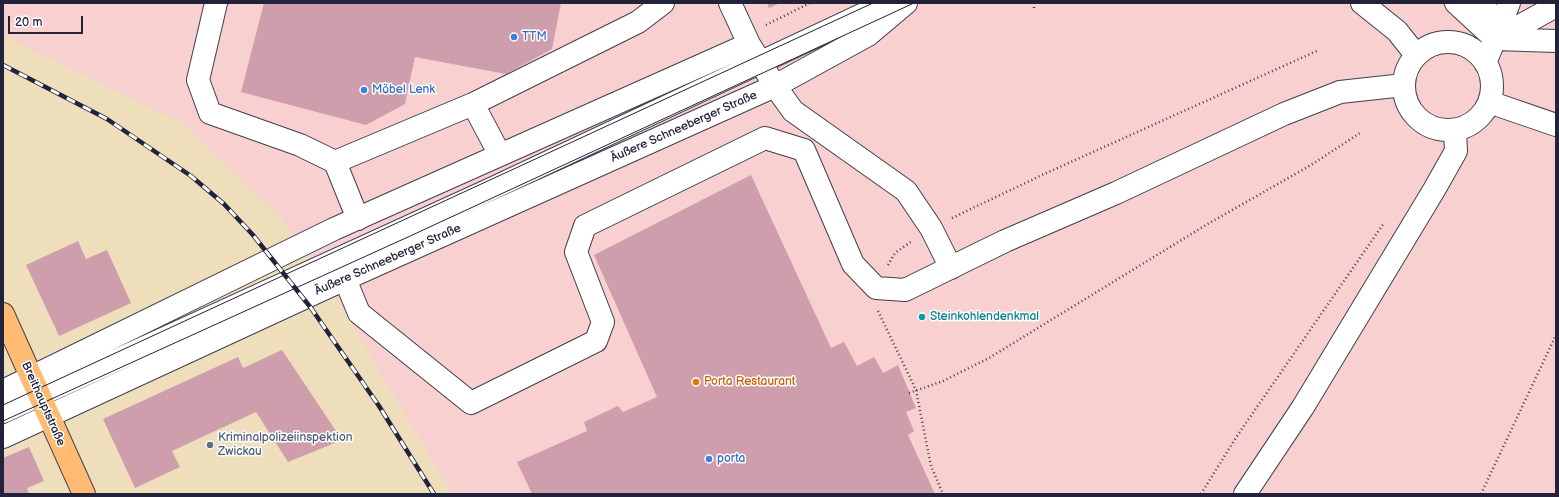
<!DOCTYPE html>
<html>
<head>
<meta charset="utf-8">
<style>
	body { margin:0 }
	#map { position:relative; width:1559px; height:497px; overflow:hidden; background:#eedebc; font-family:"Balsamiq Sans",sans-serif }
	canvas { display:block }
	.frame { position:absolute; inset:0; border:4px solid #22223b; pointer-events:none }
	.scale { position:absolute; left:8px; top:16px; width:75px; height:18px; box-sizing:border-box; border:2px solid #22223b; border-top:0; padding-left:5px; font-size:12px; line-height:14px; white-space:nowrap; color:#22223b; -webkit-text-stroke:3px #fff; paint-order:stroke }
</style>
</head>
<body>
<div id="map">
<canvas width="1559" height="497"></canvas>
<div class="frame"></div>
<div class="scale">20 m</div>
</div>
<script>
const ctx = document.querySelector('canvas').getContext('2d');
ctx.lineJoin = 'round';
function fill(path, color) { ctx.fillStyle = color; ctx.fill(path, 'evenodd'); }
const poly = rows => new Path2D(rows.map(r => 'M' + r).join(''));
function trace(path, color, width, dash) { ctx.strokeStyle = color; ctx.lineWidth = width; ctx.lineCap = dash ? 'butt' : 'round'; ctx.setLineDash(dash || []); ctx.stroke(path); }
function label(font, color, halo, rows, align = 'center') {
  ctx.font = font + ' "Balsamiq Sans",sans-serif'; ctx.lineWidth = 3; ctx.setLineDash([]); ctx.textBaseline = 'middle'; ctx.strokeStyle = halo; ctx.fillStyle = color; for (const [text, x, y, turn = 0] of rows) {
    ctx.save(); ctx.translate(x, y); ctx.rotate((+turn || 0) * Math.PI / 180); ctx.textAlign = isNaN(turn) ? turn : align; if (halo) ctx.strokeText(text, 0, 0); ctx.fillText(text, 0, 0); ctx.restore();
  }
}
fill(poly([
	[3,3,1556,3,1556,494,453,494,341,306,278,213,180,122,3,35]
]), '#f7d0cf');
fill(poly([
	[264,3,561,3,552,49,506,74,415,57,405,104,366,125,241,92],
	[767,3,780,3,769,8],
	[751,175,831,348,844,342,857,366,874,357,883,373,898,365,916,408,906,412,914,431,908,435,935,494,532,494,517,462,587,431,584,422,618,406,623,412,657,397,594,255],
	[78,241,86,259,107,250,131,303,59,336,26,265],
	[282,350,342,440,288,462,256,412,172,451,180,467,135,488,103,419,238,357,243,368],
	[29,447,44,481,27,488,29,494,3,494,3,458]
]), '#cf9ead');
const minor = poly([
	[216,3,198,80,210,113,300,145,335,162,358,219],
	[730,3,749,44,775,86,793,111,906,191,931,228,951,268],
	[1362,3,1397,31,1416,55],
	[1456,3,1495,39],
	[1484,3,1495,38],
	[1495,39,1509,3],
	[1496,39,1556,6],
	'1404 86a44 44 0 1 1 88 0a44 44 0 1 1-88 0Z',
	[1485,63,1495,39,1556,41],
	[1489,102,1556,125],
	[473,104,500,155],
	[335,162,473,104,638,22,663,3],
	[345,279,359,313,471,403,596,341,603,322,576,252,585,226,765,138,804,150,853,264,876,288,905,290,1005,241,1116,193,1284,114,1340,92,1404,85],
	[3,391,334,229,749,44],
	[3,412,489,190,887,3],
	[3,437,345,279,775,86,868,35,906,3],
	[1245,494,1303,407,1434,190,1456,151,1455,130]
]);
const major = poly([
	[3,314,84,494]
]);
trace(minor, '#413e4e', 24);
trace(major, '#413e4e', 24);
trace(poly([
	[1034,8,1034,3],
	[766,25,810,3],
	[952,218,1042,175,1319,50],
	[888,265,895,253,912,241],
	[878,311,916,390,931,466,943,494],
	[909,393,943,381,989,358,1206,225,1311,165,1360,133],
	[1201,494,1237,436,1384,223],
	[1481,494,1556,335]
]), '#413e4e', 2.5, [1, 3]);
trace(minor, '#fff', 22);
trace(major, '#febb71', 22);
trace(poly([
	[3,405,873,3],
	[3,421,408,237,914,3]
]), '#22223b', 1);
const rail = poly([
	[3,65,107,119,191,176,224,204,253,235,311,308,379,406,434,494]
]);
trace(rail, '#22223b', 4.5);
trace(rail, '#fff', 3, [9]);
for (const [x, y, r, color] of [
	[514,37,4,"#3f7fe0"],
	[364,90,4,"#3f7fe0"],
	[922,317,4,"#0f9aa8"],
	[696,382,4,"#e8710a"],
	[210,445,4,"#5c6f8a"],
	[709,459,4,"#3f7fe0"]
]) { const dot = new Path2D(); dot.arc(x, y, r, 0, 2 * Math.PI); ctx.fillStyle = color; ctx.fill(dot); trace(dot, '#fff', 1.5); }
label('12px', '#366cbe', '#fff', [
	["TTM",522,37],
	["Möbel Lenk",372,90],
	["porta",717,459]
], 'left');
label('12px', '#22223b', '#fff', [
	["Äußere Schneeberger Straße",684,127,-24],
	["Äußere Schneeberger Straße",388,260,-24],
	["Breithauptstraße",43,404,66]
]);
label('12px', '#0d838f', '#fff', [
	["Steinkohlendenkmal",930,317]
], 'left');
label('12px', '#c56008', '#fff', [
	["Porta Restaurant",704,382]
], 'left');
label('12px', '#4e5e75', '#fff', [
	["Kriminalpolizeiinspektion",218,438],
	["Zwickau",218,452]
], 'left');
</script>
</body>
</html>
